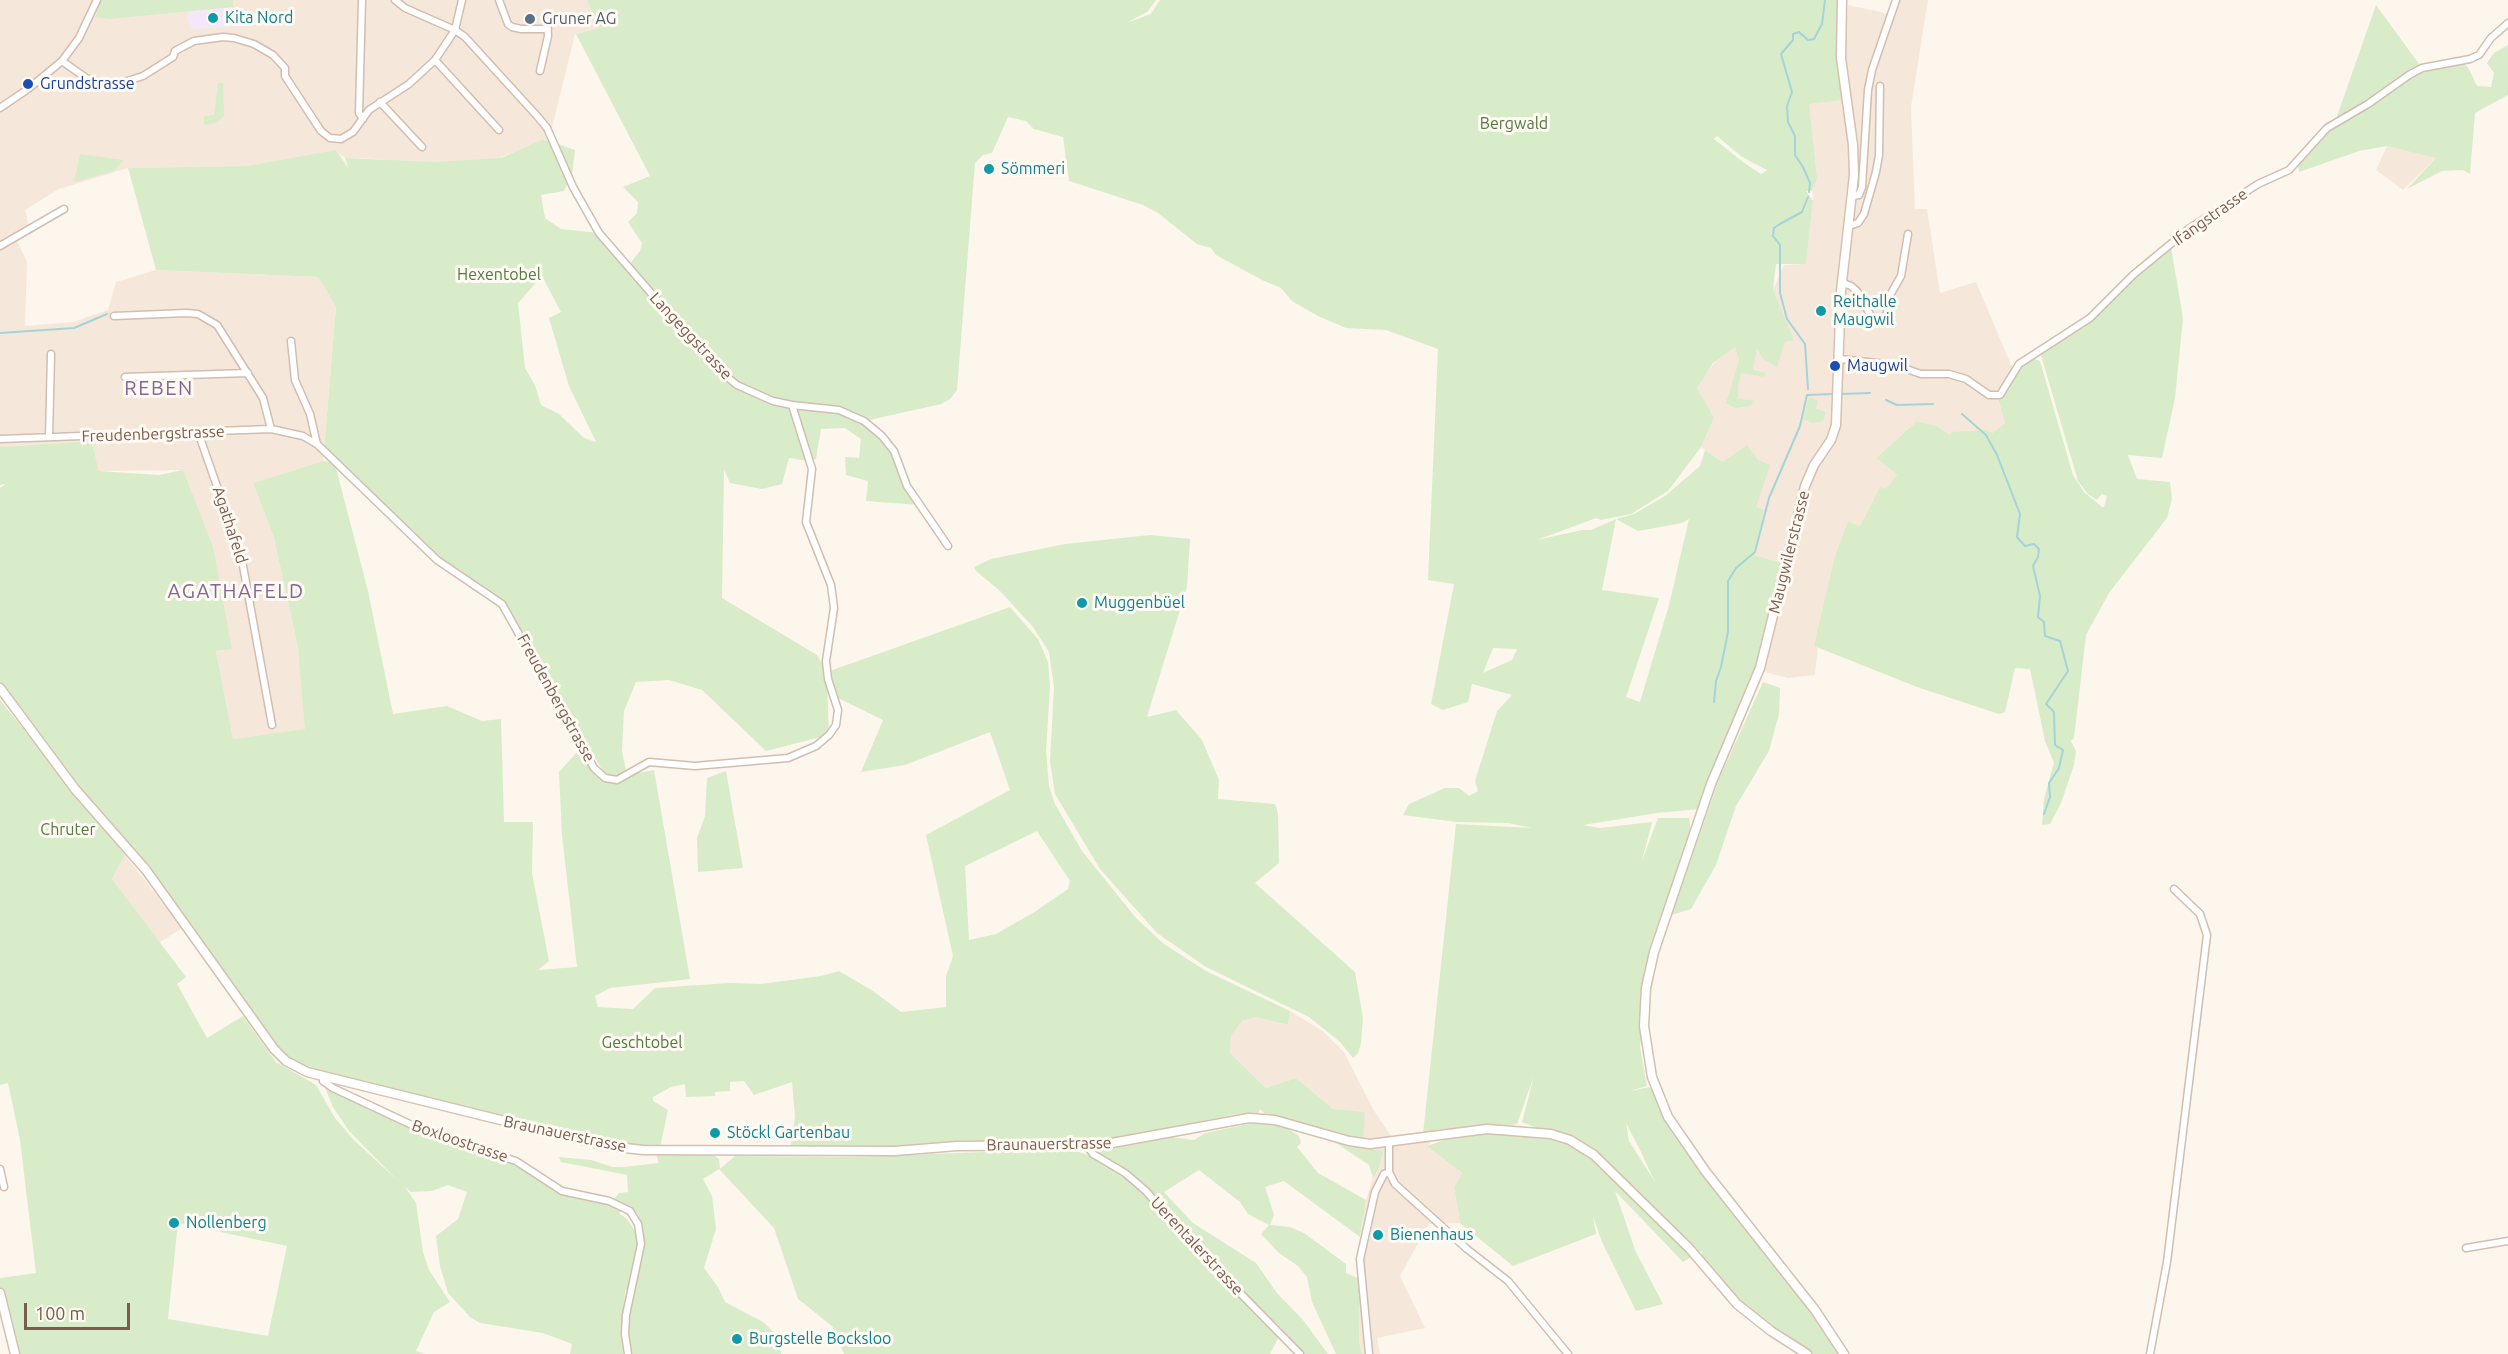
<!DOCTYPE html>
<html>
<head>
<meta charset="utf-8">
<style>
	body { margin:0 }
	#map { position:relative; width:2508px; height:1354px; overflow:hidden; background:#fdf6ec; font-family:Ubuntu,sans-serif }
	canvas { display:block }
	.scale { position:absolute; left:24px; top:1303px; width:106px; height:27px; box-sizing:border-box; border:3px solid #7a5c4d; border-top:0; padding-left:8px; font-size:18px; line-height:21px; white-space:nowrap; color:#7a5c4d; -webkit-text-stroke:4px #fffaf3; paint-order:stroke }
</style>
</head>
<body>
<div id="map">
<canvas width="2508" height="1354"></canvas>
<div class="scale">100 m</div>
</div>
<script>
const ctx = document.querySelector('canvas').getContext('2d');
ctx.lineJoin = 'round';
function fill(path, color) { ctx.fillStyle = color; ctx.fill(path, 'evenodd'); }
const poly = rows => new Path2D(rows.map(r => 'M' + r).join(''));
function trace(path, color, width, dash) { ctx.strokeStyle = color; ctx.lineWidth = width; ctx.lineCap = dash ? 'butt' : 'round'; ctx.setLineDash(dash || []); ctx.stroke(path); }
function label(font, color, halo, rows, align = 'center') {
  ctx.font = font + ' Ubuntu,sans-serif'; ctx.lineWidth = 6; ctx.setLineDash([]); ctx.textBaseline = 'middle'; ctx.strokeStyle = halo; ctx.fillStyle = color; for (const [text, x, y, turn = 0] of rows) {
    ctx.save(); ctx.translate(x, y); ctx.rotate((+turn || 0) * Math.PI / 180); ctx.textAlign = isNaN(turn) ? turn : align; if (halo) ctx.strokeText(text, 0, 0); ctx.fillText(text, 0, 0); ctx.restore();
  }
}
fill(poly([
	[0,0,101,0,95,17,232,7,233,0,588,0,601,28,575,34,549,140,501,157,498,161,425,166,378,159,345,158,336,151,247,166,128,168,59,189,25,210,30,231,17,241,27,262,25,326,73,322,108,310,116,282,156,270,318,277,336,307,323,461,253,483,274,538,298,648,308,729,233,739,216,651,231,648,183,470,99,471,90,441,0,447],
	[1896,0,1928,0,1911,107,1915,209,1927,209,1940,293,1976,282,2012,367,1998,400,2005,423,1987,441,1950,435,1937,426,1917,421,1876,458,1897,475,1886,490,1880,487,1860,526,1848,521,1836,552,1818,644,1815,675,1788,678,1761,671,1782,563,1754,555,1756,507,1723,462,1701,447,1714,418,1695,387,1773,290,1784,265,1806,264,1813,201,1808,99,1841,94,1848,5,1890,14],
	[2387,146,2403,149,2436,158,2403,190,2376,170],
	[125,855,182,928,159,943,112,879],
	[1290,1011,1324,1032,1344,1052,1373,1109,1391,1136,1423,1134,1439,1129,1428,1146,1462,1173,1454,1187,1460,1223,1429,1224,1400,1276,1425,1328,1377,1338,1380,1354,1362,1354,1359,1342,1360,1262,1364,1206,1381,1152,1362,1149,1333,1109,1296,1078,1266,1088,1230,1053,1231,1036,1242,1021,1256,1017,1288,1025]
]), '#f5e8da');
fill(poly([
	[233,7,231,27,193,29,187,20,189,10]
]), '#f3e8fa');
fill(poly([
	[101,0,233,0,233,7,110,19,95,17],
	[587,0,1156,0,1147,12,1126,23,1151,14,1160,0,1841,0,1838,61,1842,100,1809,104,1817,178,1812,191,1806,191,1813,201,1806,264,1776,264,1773,290,1794,340,1785,342,1777,367,1763,359,1757,348,1753,370,1766,373,1764,377,1741,373,1738,386,1738,399,1753,400,1751,406,1735,408,1726,403,1739,360,1735,347,1713,363,1697,388,1714,418,1701,447,1668,491,1631,514,1601,520,1596,518,1537,540,1582,530,1591,530,1616,519,1634,514,1665,496,1700,466,1705,450,1723,462,1747,445,1758,460,1770,465,1756,507,1764,510,1754,555,1782,563,1756,670,1699,809,1657,813,1583,825,1600,828,1652,822,1642,861,1658,818,1689,818,1691,831,1651,943,1640,1047,1647,1086,1630,1091,1650,1087,1673,1134,1716,1192,1813,1312,1840,1354,1813,1354,1784,1335,1755,1314,1729,1290,1702,1256,1702,1251,1683,1262,1615,1191,1635,1250,1663,1304,1636,1311,1602,1242,1593,1216,1596,1234,1513,1266,1460,1223,1454,1187,1462,1173,1427,1146,1450,1138,1493,1131,1551,1134,1522,1122,1534,1076,1517,1124,1466,1132,1439,1129,1423,1134,1456,824,1532,828,1508,823,1457,822,1403,815,1409,804,1445,788,1459,788,1469,796,1478,791,1475,781,1497,711,1512,695,1472,684,1468,702,1443,710,1431,704,1454,584,1428,580,1438,349,1386,330,1346,328,1318,316,1292,301,1281,288,1262,280,1216,255,1211,248,1197,244,1158,213,1143,205,1069,181,1063,137,1034,129,1026,121,1008,117,992,153,983,155,975,163,957,390,950,399,941,404,865,421,894,451,919,505,866,501,868,481,846,475,845,457,859,458,861,439,845,428,821,429,816,459,809,461,789,458,782,484,762,489,730,483,724,469,722,598,817,655,827,672,1010,607,1038,639,1048,662,1050,687,1046,751,1049,786,1055,804,1082,851,1136,918,1164,944,1206,971,1290,1011,1288,1025,1256,1017,1242,1021,1231,1036,1230,1053,1266,1088,1296,1078,1333,1109,1365,1112,1363,1140,1266,1115,1260,1109,1258,1114,1232,1115,1114,1140,790,1151,795,1117,792,1082,754,1095,744,1081,730,1082,730,1091,715,1092,715,1096,686,1097,685,1084,671,1087,653,1097,653,1101,668,1110,660,1147,644,1147,608,1143,310,1070,286,1057,276,1045,103,818,0,690,0,488,6,484,0,485,0,447,91,441,99,471,159,475,183,470,213,547,232,649,216,651,233,739,305,729,298,648,274,538,253,483,323,461,334,462,324,449,336,307,318,277,156,270,128,168,247,166,336,150,349,169,345,158,433,162,501,158,542,140,553,142,575,150,572,175,564,191,541,195,545,218,561,229,599,233,627,267,640,251,642,243,628,222,637,213,638,202,623,187,650,176,576,34,603,27,599,27],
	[1717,136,1742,157,1767,170,1761,174,1743,162,1714,139],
	[542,276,561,312,549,318,569,386,596,442,584,438,559,414,541,405,535,385,525,368,518,303],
	[335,464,452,572,506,608,607,778,584,762,578,751,559,772,562,835,577,967,538,970,549,961,532,873,533,822,504,822,501,719,482,721,447,706,393,714,368,591],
	[1616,519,1638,531,1682,523,1689,519,1669,605,1640,702,1626,697,1659,598,1602,590],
	[1493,648,1517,649,1512,660,1483,673],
	[827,676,834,696,883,720,861,772,905,765,990,732,1010,790,926,835,953,956,946,976,946,1007,901,1012,873,991,839,971,821,976,761,984,730,983,655,988,633,1009,598,1007,595,996,610,988,690,979,654,770,627,775,622,751,624,711,636,682,669,680,702,690,766,751,829,735],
	[1037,831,1070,881,1068,889,1033,913,996,934,969,940,965,866],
	[1626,1123,1641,1152,1655,1182,1629,1141],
	[2376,5,2422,68,2461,60,2469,69,2477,86,2491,87,2494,73,2487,63,2494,53,2508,45,2508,95,2475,113,2470,174,2463,170,2442,171,2407,189,2436,158,2387,146,2359,151,2299,172,2298,162,2335,122],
	[218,83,223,83,224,116,216,123,204,125,204,116,214,115],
	[80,154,124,160,114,171,74,182],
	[2171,247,2183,318,2175,398,2162,458,2128,455,2137,479,2170,482,2172,499,2167,518,2109,593,2086,635,2074,738,2071,741,2076,751,2074,765,2061,803,2050,824,2042,825,2044,799,2054,763,2045,741,2030,669,2015,668,2005,712,1999,714,1917,687,1814,646,1836,552,1848,521,1860,526,1880,487,1886,489,1897,475,1876,458,1917,421,1937,426,1950,435,1952,432,1986,430,1993,433,2005,423,1998,399,2008,390,2017,370,2032,358,2040,361,2073,475,2084,492,2102,507,2104,507,2107,496,2102,494,2097,500,2088,494,2078,481,2040,352,2090,318],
	[1809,397,1818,401,1816,409,1826,412,1823,421,1812,423,1803,419],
	[1150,535,1190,539,1187,587,1147,717,1176,710,1202,740,1219,780,1218,799,1275,804,1278,814,1279,863,1255,883,1355,972,1363,1018,1361,1043,1358,1053,1353,1058,1340,1042,1309,1017,1206,967,1157,933,1100,869,1055,794,1050,761,1054,687,1049,652,1033,627,1000,591,976,571,974,567,991,559,1065,544],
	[1763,682,1780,688,1779,714,1769,751,1736,806,1716,865,1691,909,1672,915,1719,779],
	[0,700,125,855,112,879,186,977,177,984,207,1038,243,1016,276,1062,316,1085,335,1118,354,1140,398,1181,349,1131,333,1107,325,1087,424,1133,505,1158,561,1194,610,1204,619,1193,628,1192,627,1175,561,1162,559,1157,591,1160,613,1167,624,1167,659,1163,656,1154,712,1154,719,1159,720,1169,735,1156,850,1157,1037,1150,1076,1151,1105,1161,1096,1154,1095,1149,1172,1137,1194,1140,1205,1133,1249,1124,1265,1123,1285,1127,1299,1136,1301,1143,1297,1147,1318,1173,1366,1200,1360,1237,1284,1181,1265,1187,1274,1215,1270,1225,1290,1227,1304,1233,1346,1264,1346,1273,1360,1279,1359,1342,1362,1354,1336,1354,1312,1302,1307,1277,1298,1266,1279,1253,1261,1234,1269,1225,1248,1214,1240,1202,1199,1170,1164,1192,1193,1223,1256,1263,1277,1293,1303,1320,1328,1354,1303,1354,1284,1331,1189,1238,1151,1192,1126,1173,1280,1334,1270,1354,844,1354,832,1326,798,1299,774,1228,719,1169,703,1179,712,1196,716,1229,704,1268,718,1287,725,1302,763,1322,777,1335,781,1354,633,1354,629,1338,629,1316,640,1265,634,1262,628,1292,625,1290,623,1354,570,1354,572,1344,543,1333,480,1323,470,1317,448,1293,440,1266,436,1236,458,1219,467,1192,448,1185,432,1191,411,1192,405,1187,416,1203,423,1252,429,1270,450,1302,434,1312,416,1351,425,1354,18,1354,0,1290,0,1278,36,1273,20,1140,8,1083,0,1085],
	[626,1204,637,1213,643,1227,637,1234,627,1219,619,1213],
	[178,1223,287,1246,268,1336,168,1319],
	[726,771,743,868,698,872,697,838,705,816,707,778],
	[1336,1143,1383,1151,1378,1170,1373,1178,1369,1165]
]), '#d8ecc9');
trace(poly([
	[1809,192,1810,183,1803,167,1795,155,1795,136,1788,122,1787,106,1792,92,1781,54,1793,40,1793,34,1799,32,1808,40,1814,39,1822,24,1825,0],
	[0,333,74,328,107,314],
	[1808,389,1805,344,1787,319,1780,293,1780,245,1773,236,1774,228,1780,224,1802,212,1808,197],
	[1841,394,1870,393],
	[1886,400,1897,405,1933,404],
	[1962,414,1986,435,1997,455,2020,514,2017,537,2025,546,2034,544,2039,549,2038,557,2033,566,2040,596,2038,617,2044,622,2045,636,2060,641,2068,671,2046,704,2054,712,2055,745,2063,750,2059,768,2049,783,2050,797,2044,814],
	[1714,702,1716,681,1721,667,1728,632,1728,581,1736,568,1755,552,1769,498,1800,426,1807,395,1832,394]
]), '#a5d3da', 2);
const street = poly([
	[362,0,359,113,363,119],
	[395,0,405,8,455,30,465,37,538,117,547,128,573,187,599,233,716,368,737,385,773,401,792,405,839,410,864,421,882,436,894,451,907,486,948,546],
	[499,0,508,24,512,27,521,29,548,29],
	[435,60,499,130],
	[62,61,86,78,107,84,121,83,143,76,173,57,175,51,194,41,223,37,234,38,254,44,273,55,285,68,285,76,321,131,330,138,341,139,353,132,369,110,409,84,435,60,455,30,462,0],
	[540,71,548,36,547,20],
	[380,102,422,147],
	[0,108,28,89,62,61,79,38,97,0],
	[1853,196,1859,195,1862,187,1868,90,1872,70,1896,0],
	[1849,226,1858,223,1864,214,1876,172,1879,155,1880,86],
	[0,246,64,209],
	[1843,283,1851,286,1857,291,1872,318,1877,321,1882,320,1887,313,1889,297,1901,276,1908,234],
	[114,316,186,313,198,314,217,325,263,398,271,429],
	[291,341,295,380,310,414,317,444],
	[1840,359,1895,365,1921,374,1949,374,1966,379,1989,395,2000,395,2019,364,2090,318,2133,275,2190,228,2258,184,2289,170,2327,128,2368,104,2409,75,2422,68,2470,59,2479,55,2491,38,2508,23],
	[125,377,248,373],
	[198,432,241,555,272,725],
	[49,437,51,354],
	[0,439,271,429,303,436,318,445,437,560,502,604,594,768,605,778,617,780,649,762,695,766,788,758,816,746,829,735,836,725,838,710,828,679,826,661,834,608,831,585,806,522,812,469,792,405],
	[323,1078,323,1081,333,1088,431,1134,516,1161,562,1191,609,1201,630,1211,638,1224,641,1244,626,1315,625,1334,628,1354],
	[1389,1143,1389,1172,1395,1184,1467,1249,1508,1281,1568,1354],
	[1087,1146,1093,1154,1125,1173,1146,1191,1186,1238,1300,1354],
	[0,1169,4,1187],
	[2466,1248,2508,1241],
	[1369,1354,1360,1259,1375,1192,1384,1174,1389,1172],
	[2150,1354,2167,1262,2207,935,2200,914,2174,889]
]);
const secondary = poly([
	[1842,0,1841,58,1853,145,1854,175,1841,291,1836,425,1831,440,1814,465,1805,486,1760,668,1711,784,1654,952,1646,988,1644,1026,1652,1077,1668,1117,1706,1172,1815,1310,1844,1354],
	[0,688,75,789,146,870,274,1049,286,1061,307,1072,569,1137,607,1146,643,1150,895,1151,957,1146,1101,1145,1249,1118,1275,1120,1349,1141,1370,1144,1487,1129,1551,1134,1570,1140,1594,1155,1689,1248,1737,1304,1771,1331,1807,1354],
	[0,1293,15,1354]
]);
trace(street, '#d1beb0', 9);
trace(secondary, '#d6c0b0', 11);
trace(street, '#fff', 6);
trace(secondary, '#fff', 8);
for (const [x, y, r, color] of [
	[213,18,6,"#0f9aa8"],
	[530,19,6,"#5c6f8a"],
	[28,84,6,"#1a4fb4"],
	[989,169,6,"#0f9aa8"],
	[1821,311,6,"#0f9aa8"],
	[1835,366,6,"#1a4fb4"],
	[1082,603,6,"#0f9aa8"],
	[715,1133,6,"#0f9aa8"],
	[174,1223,6,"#0f9aa8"],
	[1378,1235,6,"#0f9aa8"],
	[737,1339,6,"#0f9aa8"]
]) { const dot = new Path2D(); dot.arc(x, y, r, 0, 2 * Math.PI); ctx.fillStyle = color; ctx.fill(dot); trace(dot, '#fffaf3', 2); }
label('16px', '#0d838f', '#fffaf3', [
	["Kita Nord",225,18],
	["Sömmeri",1001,169],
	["Reithalle",1833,302],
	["Maugwil",1833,320],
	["Muggenbüel",1094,603],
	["Stöckl Gartenbau",727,1133],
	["Nollenberg",186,1223],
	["Bienenhaus",1390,1235],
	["Burgstelle Bocksloo",749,1339]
], 'left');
label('16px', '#4e5e75', '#fffaf3', [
	["Gruner AG",542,19]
], 'left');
label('16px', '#164399', '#fffaf3', [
	["Grundstrasse",40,84],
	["Maugwil",1847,366]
], 'left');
label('16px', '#537a41', '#fffaf3', [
	["Bergwald",1514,124],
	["Hexentobel",499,275],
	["Chruter",68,830],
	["Geschtobel",642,1043]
]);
label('16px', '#7a5c4d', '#fffaf3', [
	["Ifangstrasse",2210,217,-35],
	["Langeggstrasse",691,336,47],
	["Freudenbergstrasse",153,434,-2],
	["Agathafeld",230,525,72],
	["Maugwilerstrasse",1789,552,-76],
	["Freudenbergstrasse",556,698,61],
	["Braunauerstrasse",565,1134,12],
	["Boxloostrasse",460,1141,19],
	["Braunauerstrasse",1049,1144,-1],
	["Uerentalerstrasse",1197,1246,47]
]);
ctx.letterSpacing = '1.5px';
label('20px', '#846695', '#fffaf3', [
	["REBEN",159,388],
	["AGATHAFELD",236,591]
]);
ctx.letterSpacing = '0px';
</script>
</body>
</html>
